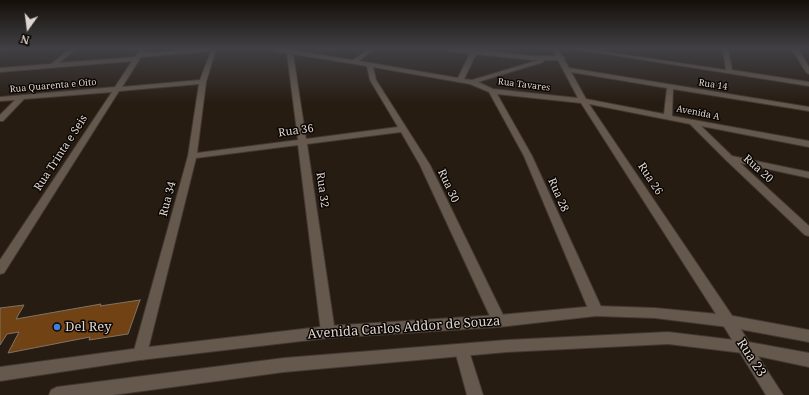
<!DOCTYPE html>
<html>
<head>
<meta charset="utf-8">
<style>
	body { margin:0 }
	#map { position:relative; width:809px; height:395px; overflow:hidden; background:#271c12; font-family:"Noto Serif",serif }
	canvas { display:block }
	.north { position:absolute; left:8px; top:8px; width:40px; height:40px; -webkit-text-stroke:3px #0c0704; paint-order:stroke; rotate:194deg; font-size:11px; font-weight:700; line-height:16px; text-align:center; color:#ded6d0 }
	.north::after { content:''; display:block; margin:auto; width:14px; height:18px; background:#ded6d0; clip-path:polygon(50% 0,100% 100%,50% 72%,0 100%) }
</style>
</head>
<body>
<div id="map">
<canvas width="809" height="395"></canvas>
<div class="north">N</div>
</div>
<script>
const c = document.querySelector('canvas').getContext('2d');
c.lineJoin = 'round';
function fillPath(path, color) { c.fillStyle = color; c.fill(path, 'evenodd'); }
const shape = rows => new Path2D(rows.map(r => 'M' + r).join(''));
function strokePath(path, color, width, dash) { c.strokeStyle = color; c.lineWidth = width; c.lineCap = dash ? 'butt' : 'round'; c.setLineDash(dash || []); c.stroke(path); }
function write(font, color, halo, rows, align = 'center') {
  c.font = font + ' "Noto Serif",serif'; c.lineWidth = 3; c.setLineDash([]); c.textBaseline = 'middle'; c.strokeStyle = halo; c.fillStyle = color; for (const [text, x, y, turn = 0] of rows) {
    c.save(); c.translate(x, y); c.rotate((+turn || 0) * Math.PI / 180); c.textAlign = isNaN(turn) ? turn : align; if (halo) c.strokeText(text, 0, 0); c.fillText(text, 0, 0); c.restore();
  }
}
const building = shape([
	[140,300,128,334,89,340,90,337,8,353,19,332,7,334,0,345,0,308,24,305,16,319,101,304,100,306,140,300]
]);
fillPath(building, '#714213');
strokePath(building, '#817368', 1);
const street = shape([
	[0,49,4,49,0,51,0,49],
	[70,49,76,49,59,63,135,57,141,49,146,49,143,53,216,49,206,82,197,153,298,140,287,53,272,50,272,49,282,49,353,60,369,49,374,49,359,61,458,78,470,53,449,51,447,49,474,49,532,56,556,56,552,49,557,49,562,56,565,58,564,59,569,68,809,107,809,111,673,89,672,116,809,141,809,147,701,126,732,156,809,172,809,178,740,163,809,226,809,236,805,235,726,160,690,124,589,104,733,317,783,395,766,395,723,325,581,103,497,94,532,156,603,311,601,315,596,316,591,315,589,311,524,156,489,92,470,84,373,67,376,80,430,165,506,321,504,325,499,327,494,325,420,165,401,132,307,144,335,332,333,336,328,338,323,336,321,332,298,145,196,158,147,354,145,359,140,360,135,359,133,354,188,156,199,84,119,91,4,273,0,274,0,260,112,92,24,99,3,121,0,121,0,115,15,100,0,101,0,97,115,87,132,61,0,72,0,68,51,64,70,49],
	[211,51,200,80,122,87,141,57,211,51],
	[293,54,367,66,370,80,398,127,306,139,293,54],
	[476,54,532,60,539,60,472,80,464,79,476,54],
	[543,60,558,60,578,98,493,89,478,82,543,62,543,60],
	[571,72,667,88,664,114,586,99,571,72],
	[575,49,586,49,726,70,723,49,728,49,732,70,809,82,809,86,575,49],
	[792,49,798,49,809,67,809,74,806,72,792,49],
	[462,345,467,346,469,351,483,395,467,395,455,351,457,346,462,345]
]);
const secondary = shape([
	[596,306,655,308,728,315,809,330,809,342,728,327,655,318,596,316,499,327,328,338,140,360,0,381,0,367,140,348,328,326,499,315,596,306],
	[668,332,743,341,809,353,809,367,743,353,668,344,507,352,284,372,113,395,49,395,51,390,57,387,284,358,507,340,668,332]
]);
strokePath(street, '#413833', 2);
strokePath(secondary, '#413833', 2);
fillPath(street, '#65584d');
fillPath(secondary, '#65584d');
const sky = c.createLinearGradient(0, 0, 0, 104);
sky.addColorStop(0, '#150f0a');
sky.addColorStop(0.47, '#414044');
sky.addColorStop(1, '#41404400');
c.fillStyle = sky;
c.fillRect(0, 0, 809, 104);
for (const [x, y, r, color] of [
	[57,327,4,"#3f7fe0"]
]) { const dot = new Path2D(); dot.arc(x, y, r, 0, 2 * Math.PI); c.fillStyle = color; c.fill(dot); strokePath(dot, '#0c0704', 1.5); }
write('9px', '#ded6d0', '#0c0704', [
	["Rua Tavares",524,85,7],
	["Rua 14",713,85,9],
	["Rua Quarenta e Oito",53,86,-5],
	["Avenida A",698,113,11]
]);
write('11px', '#ded6d0', '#0c0704', [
	["Rua 36",296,131,-8],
	["Rua Trinta e Seis",61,153,-57],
	["Rua 20",758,169,42],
	["Rua 26",650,179,57],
	["Rua 30",448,186,65],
	["Rua 32",322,190,82],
	["Rua 28",558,195,66],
	["Rua 34",168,199,-75]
]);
write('13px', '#ded6d0', '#0c0704', [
	["Del Rey",65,327]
], 'left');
write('13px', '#ded6d0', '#0c0704', [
	["Avenida Carlos Addor de Souza",404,328,-4],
	["Rua 23",751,358,57]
]);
</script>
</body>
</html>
